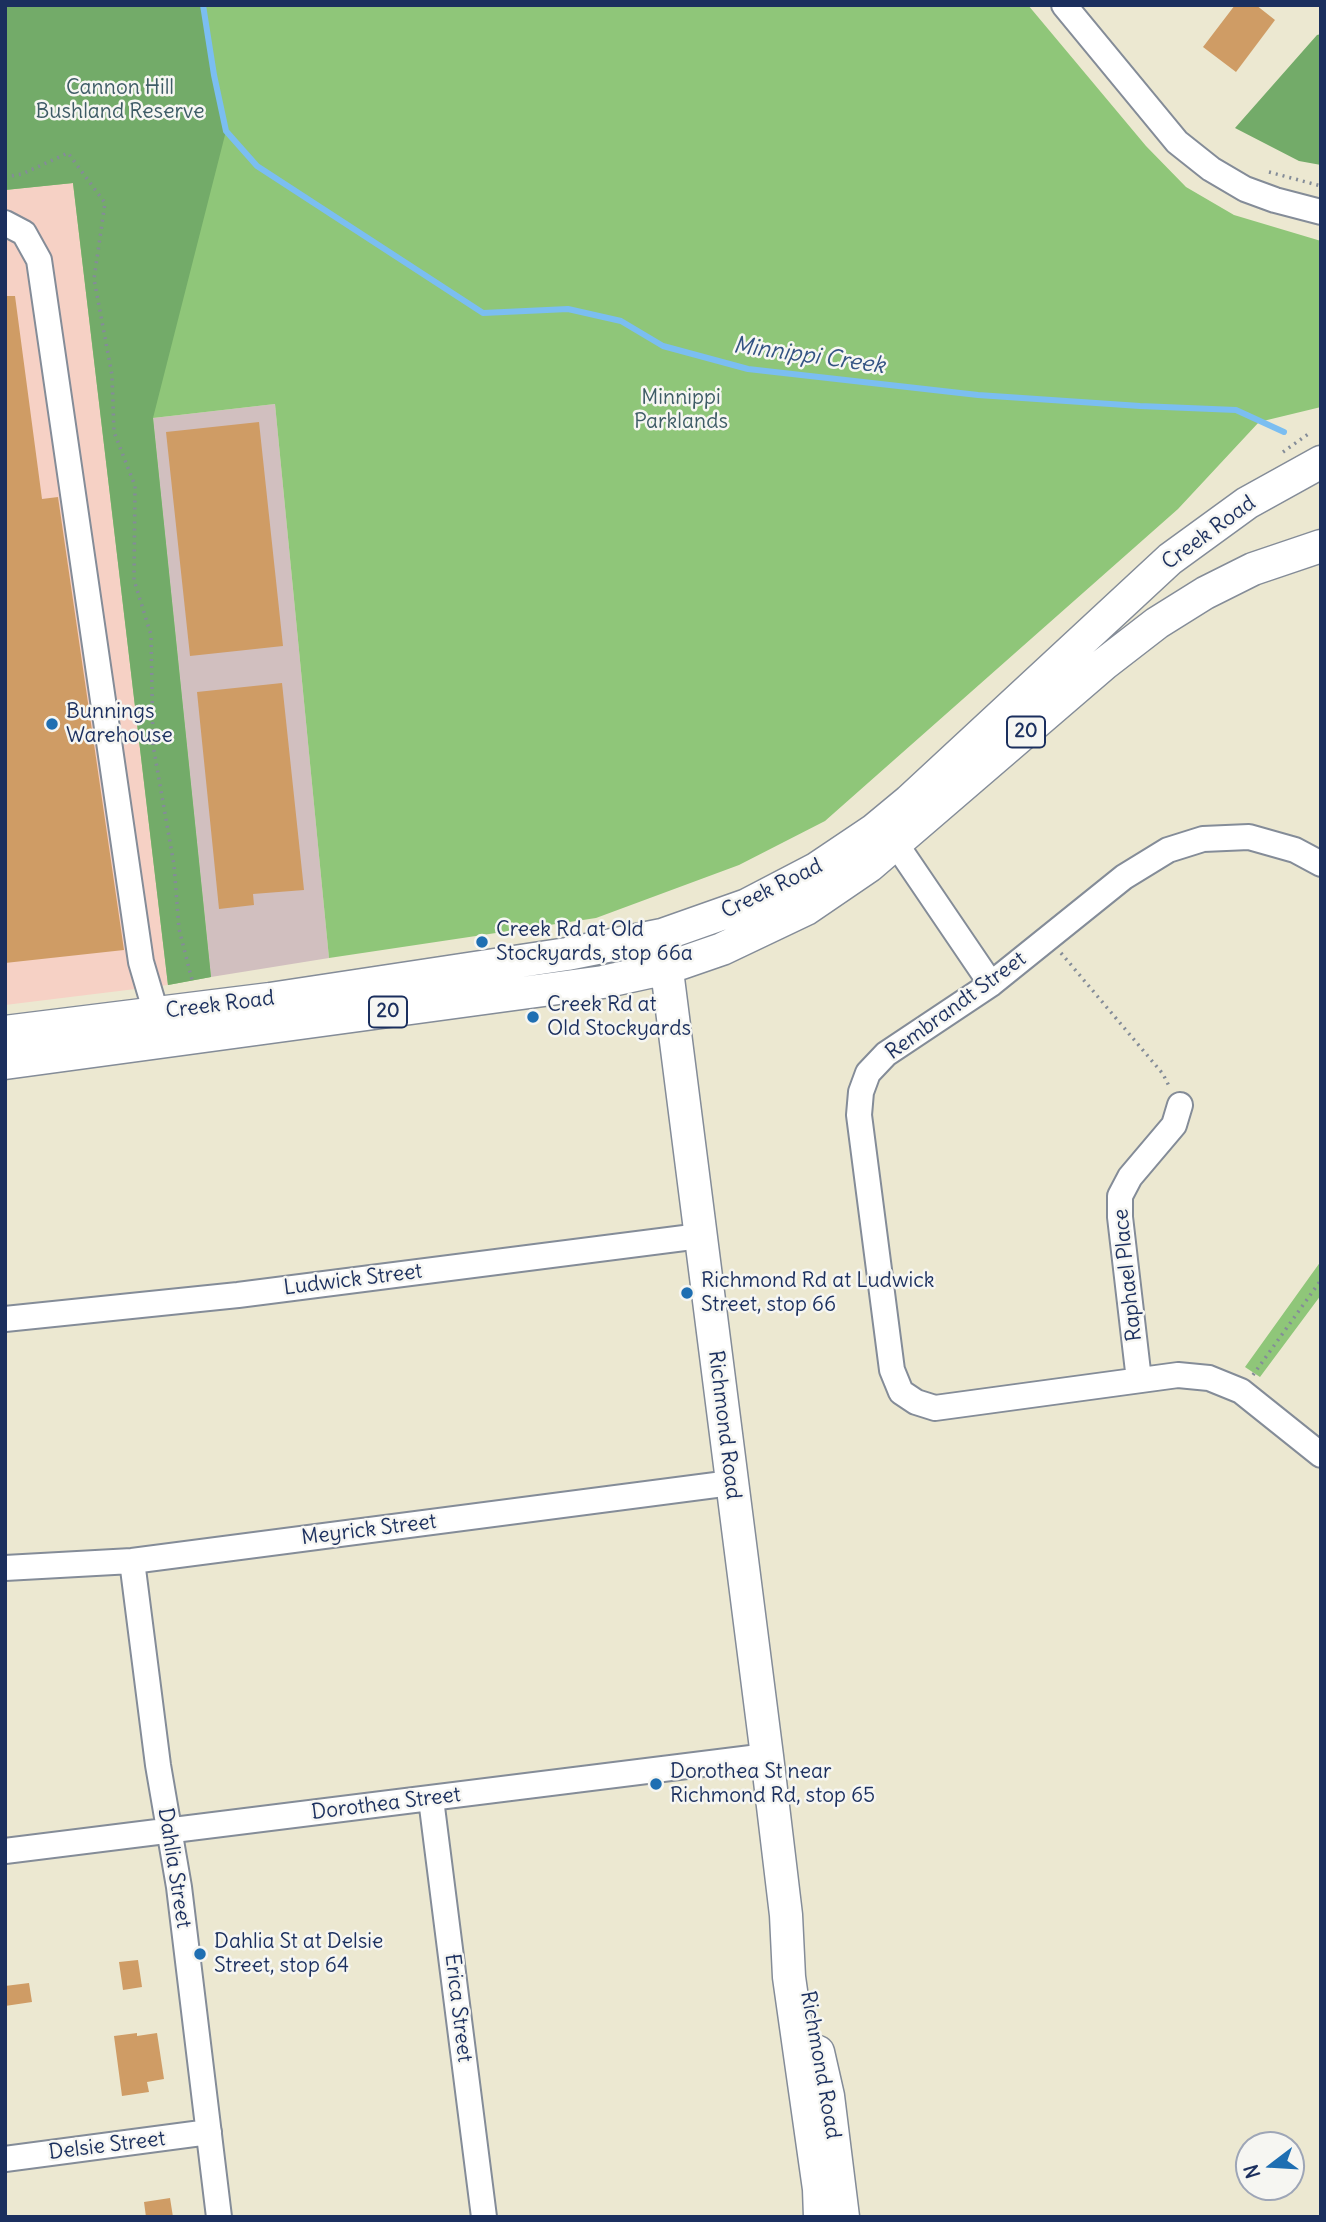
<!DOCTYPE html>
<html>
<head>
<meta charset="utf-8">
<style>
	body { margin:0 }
	#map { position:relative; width:1326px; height:2222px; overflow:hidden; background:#ece8d1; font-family:Delius,sans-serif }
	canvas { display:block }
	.frame { position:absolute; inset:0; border:7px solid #1b2f5e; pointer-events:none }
	.north { position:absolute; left:1235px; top:2131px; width:70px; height:70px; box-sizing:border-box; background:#f6f6f2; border:2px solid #9ea6b7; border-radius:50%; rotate:253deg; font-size:19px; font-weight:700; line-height:28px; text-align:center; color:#1b2f5e }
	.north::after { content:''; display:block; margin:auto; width:24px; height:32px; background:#1f6fb2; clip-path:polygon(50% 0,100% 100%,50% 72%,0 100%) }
</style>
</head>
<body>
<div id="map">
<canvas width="1326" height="2222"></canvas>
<div class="frame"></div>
<div class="north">N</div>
</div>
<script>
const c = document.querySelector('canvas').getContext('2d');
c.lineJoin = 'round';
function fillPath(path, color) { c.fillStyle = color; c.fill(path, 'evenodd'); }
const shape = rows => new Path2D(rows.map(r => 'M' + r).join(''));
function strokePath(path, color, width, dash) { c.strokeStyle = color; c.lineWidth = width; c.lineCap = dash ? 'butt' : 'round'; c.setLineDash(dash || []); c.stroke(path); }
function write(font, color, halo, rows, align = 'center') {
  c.font = font + ' Delius,sans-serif'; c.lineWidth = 5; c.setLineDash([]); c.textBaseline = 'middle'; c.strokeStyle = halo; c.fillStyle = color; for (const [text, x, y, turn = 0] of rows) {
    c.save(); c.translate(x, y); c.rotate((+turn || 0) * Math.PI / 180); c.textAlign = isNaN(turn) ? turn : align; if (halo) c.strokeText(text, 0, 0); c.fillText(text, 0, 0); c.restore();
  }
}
fillPath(shape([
	[73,182,168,985,5,1005,5,190]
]), '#f6d1c5');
fillPath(shape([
	[275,404,329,958,211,977,153,418]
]), '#d1bfbf');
fillPath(shape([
	[5,5,1028,5,1146,146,1186,187,1234,215,1321,241,1321,407,1259,422,1178,509,825,821,739,865,596,918,329,958,275,404,153,418,211,977,168,985,73,183,5,190],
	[1321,1261,1321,1295,1260,1377,1245,1367]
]), '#8fc679');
fillPath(shape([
	[5,5,203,5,214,75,226,131,153,418,211,977,168,985,73,183,5,190],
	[1321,34,1321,165,1299,161,1235,128,1317,35]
]), '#73ab69');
strokePath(shape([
	[203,5,214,75,226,131,257,166,483,313,568,309,621,321,663,346,748,369,978,395,1140,406,1236,410,1284,432]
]), '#7bbef1', 6);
fillPath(shape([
	[1235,5,1256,5,1275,20,1236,72,1203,47],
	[5,296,15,296,42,499,58,497,124,950,5,963],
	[259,422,283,646,190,656,166,432],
	[282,683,304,890,253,894,254,905,219,909,197,692],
	[138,1960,142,1987,123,1990,119,1962],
	[29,1983,32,2002,5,2006,5,1986],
	[137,2033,137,2036,157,2033,164,2079,147,2082,149,2092,122,2096,114,2036],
	[170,2198,173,2217,146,2217,144,2202]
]), '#cf9c65');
const minor = shape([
	[1064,5,1177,142,1211,169,1245,189,1275,200,1321,212],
	[5,223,24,233,39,260,141,962,156,1013],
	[896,844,991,984],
	[1321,864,1295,850,1249,837,1203,839,1168,850,1124,877,991,984,886,1054,868,1073,861,1092,859,1115,892,1370,901,1392,916,1402,935,1408,1178,1375,1209,1378,1241,1391,1321,1455],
	[5,1319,238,1295,700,1236],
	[1139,1380,1120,1217,1120,1196,1130,1177,1174,1125,1180,1105],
	[132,1561,158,1765,179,1887,219,2217],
	[5,1568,132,1561,731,1483],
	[431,1799,484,2217],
	[5,1851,767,1756],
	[5,2159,209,2132]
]);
const major = shape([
	[664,947,767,1756,786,1915,789,1977,819,2189,820,2217],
	[5,1032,270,999,567,954,662,935,747,905,816,869,874,830,909,801,1170,559,1247,503,1321,462],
	[5,1063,603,982,667,968,722,949,806,909,869,866,1104,664,1157,623,1205,593,1253,569,1321,546],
	[818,2052,828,2096,843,2217]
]);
strokePath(minor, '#848c98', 28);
strokePath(major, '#848c98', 35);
strokePath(shape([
	[1269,172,1321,186],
	[5,177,22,174,68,153,105,203,94,279,112,375,114,432,135,486,134,580,151,635,153,745,174,865,179,929,193,984],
	[1283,452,1311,432],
	[1061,953,1163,1074,1170,1088],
	[1253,1375,1321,1280]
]), '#848c98', 3.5, [2, 5]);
strokePath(minor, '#fff', 24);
strokePath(major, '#fff', 32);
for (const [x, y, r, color] of [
	[52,724,7,"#1f6fb2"],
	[482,942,7,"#1f6fb2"],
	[533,1017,7,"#1f6fb2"],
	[687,1293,7,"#1f6fb2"],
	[656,1784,7,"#1f6fb2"],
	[200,1954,7,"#1f6fb2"]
]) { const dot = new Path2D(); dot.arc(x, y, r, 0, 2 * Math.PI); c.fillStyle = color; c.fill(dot); strokePath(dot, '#f6f6f2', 2.5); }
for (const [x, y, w] of [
	[1026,732,38],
	[388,1012,38]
]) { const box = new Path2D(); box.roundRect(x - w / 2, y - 15.5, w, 31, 5); c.fillStyle = '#f6f6f2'; c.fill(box); strokePath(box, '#1b2f5e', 2); }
write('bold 19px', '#1b2f5e', null, [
	["20",1026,732],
	["20",388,1012]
]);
write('21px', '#3e5c66', '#f6f6f2', [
	["Cannon Hill",120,88],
	["Bushland Reserve",120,112],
	["Minnippi",681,398],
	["Parklands",681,422]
]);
write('21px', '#1b2f5e', '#f6f6f2', [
	["Creek Road",1209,533,-36],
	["Creek Road",772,889,-26],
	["Creek Road",220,1005,-7],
	["Rembrandt Street",956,1006,-36],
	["Raphael Place",1128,1275,-96],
	["Ludwick Street",353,1280,-7],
	["Richmond Road",724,1425,83],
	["Meyrick Street",369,1530,-7],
	["Dorothea Street",386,1804,-7],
	["Dahlia Street",174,1868,81],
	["Erica Street",458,2008,83],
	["Richmond Road",820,2065,80],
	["Delsie Street",107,2146,-7]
]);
write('21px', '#1b2f5e', '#f6f6f2', [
	["Bunnings",66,712],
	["Warehouse",66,736],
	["Creek Rd at Old",496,930],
	["Stockyards, stop 66a",496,954],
	["Creek Rd at",547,1005],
	["Old Stockyards",547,1029],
	["Richmond Rd at Ludwick",701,1281],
	["Street, stop 66",701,1305],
	["Dorothea St near",670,1772],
	["Richmond Rd, stop 65",670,1796],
	["Dahlia St at Delsie",214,1942],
	["Street, stop 64",214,1966]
], 'left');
write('italic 23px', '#335383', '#f6f6f2', [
	["Minnippi Creek",809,356,8]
]);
</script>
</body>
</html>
